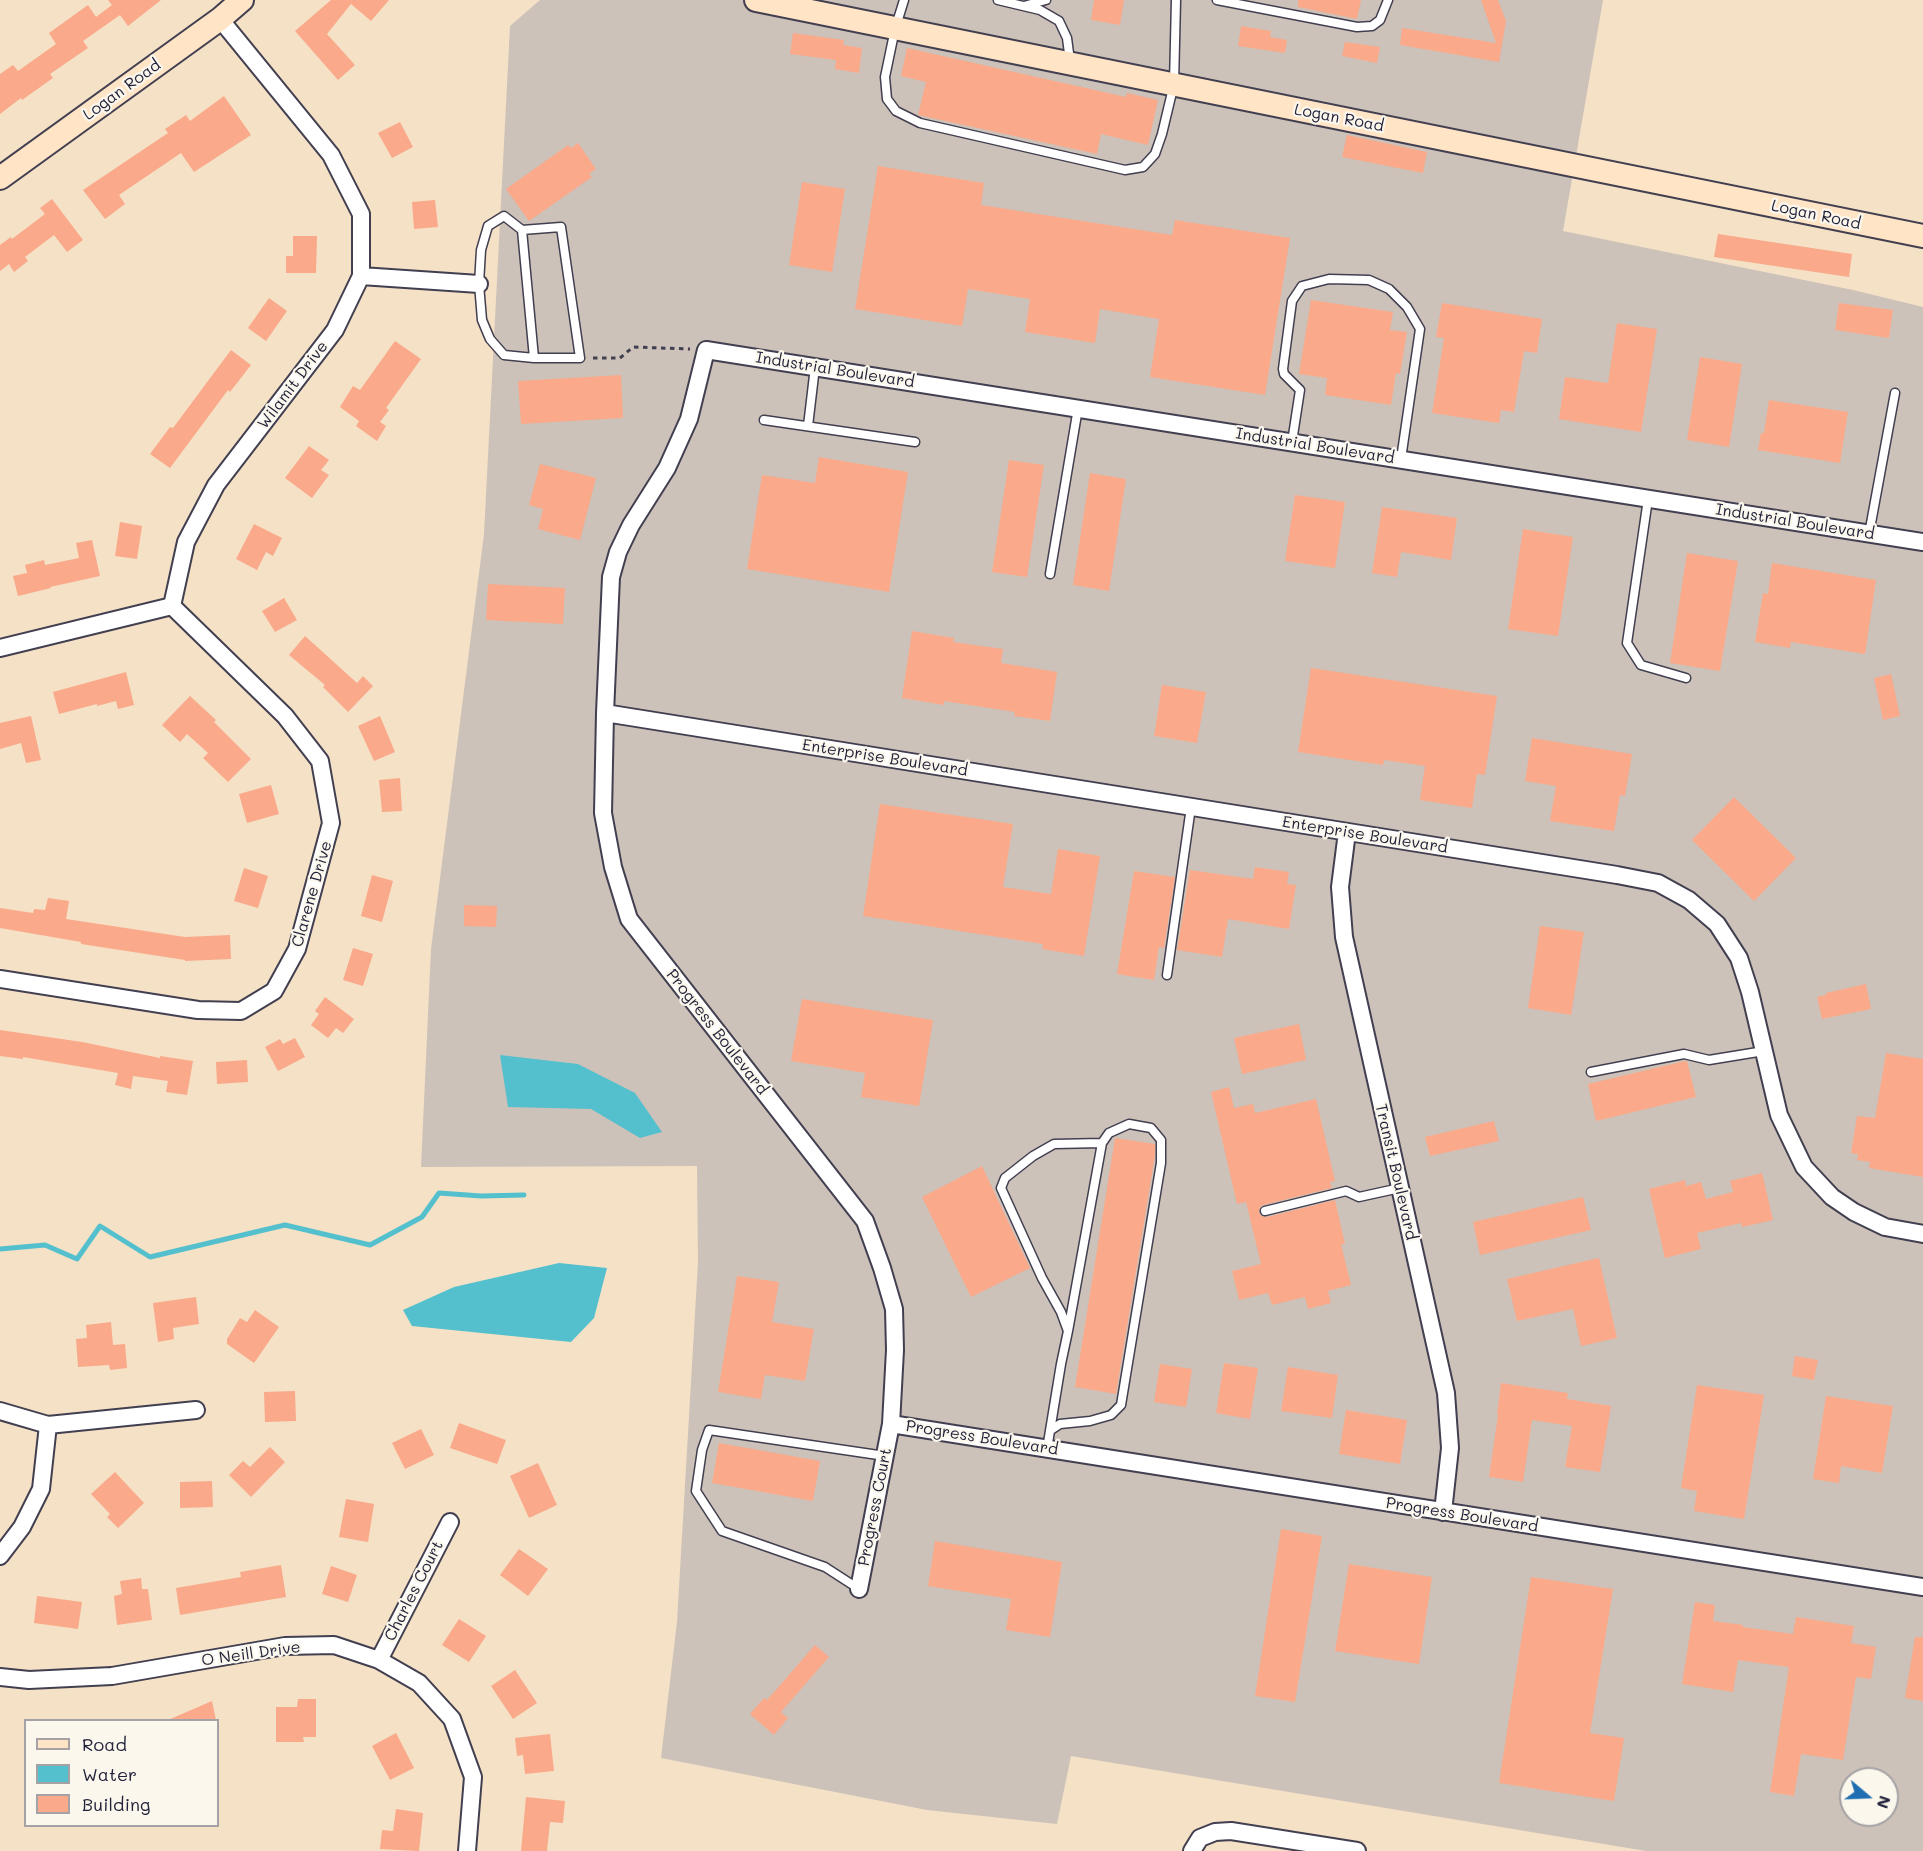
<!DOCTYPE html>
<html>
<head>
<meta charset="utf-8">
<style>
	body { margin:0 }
	#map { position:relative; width:1923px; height:1851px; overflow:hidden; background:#f4e1c6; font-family:Mali,sans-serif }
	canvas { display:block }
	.legend { position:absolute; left:24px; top:1719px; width:195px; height:108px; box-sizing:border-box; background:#fbf7ec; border:2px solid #a4a2a5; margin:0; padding:8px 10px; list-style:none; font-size:18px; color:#22223b }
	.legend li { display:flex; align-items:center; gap:12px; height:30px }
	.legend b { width:30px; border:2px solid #a4a2a5 }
	.north { position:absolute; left:1839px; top:1767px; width:60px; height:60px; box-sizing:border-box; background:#fbf7ec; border:2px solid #a4a2a5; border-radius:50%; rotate:109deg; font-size:16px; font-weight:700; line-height:24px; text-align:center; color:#22223b }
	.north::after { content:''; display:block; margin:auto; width:21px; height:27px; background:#1f6fb2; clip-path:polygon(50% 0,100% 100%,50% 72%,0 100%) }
</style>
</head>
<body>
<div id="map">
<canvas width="1923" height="1851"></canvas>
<ul class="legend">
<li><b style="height:8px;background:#ffe4c6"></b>Road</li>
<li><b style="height:16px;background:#54c0cd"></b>Water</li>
<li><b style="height:16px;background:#faa98a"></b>Building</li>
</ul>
<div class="north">N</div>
</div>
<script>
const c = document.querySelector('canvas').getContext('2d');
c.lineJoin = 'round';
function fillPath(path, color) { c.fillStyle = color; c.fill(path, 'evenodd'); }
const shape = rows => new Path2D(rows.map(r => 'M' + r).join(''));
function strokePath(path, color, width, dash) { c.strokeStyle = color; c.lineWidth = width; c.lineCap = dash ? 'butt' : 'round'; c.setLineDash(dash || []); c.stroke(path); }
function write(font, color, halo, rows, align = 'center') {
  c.font = font + ' Mali,sans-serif'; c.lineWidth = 4.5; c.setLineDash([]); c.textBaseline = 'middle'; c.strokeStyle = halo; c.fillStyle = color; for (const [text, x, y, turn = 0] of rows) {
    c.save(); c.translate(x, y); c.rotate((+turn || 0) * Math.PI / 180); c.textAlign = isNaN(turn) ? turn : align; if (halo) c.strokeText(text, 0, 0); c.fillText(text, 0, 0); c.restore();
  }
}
fillPath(shape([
	[540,0,1603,0,1563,231,1853,290,1923,307,1923,1851,1646,1851,1071,1756,1057,1824,927,1810,661,1758,677,1622,698,1262,697,1166,421,1167,431,949,484,534,510,26],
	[1851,1779,1887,1779,1887,1815,1851,1815]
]), '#cdc2b9');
fillPath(shape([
	[500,1055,578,1064,635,1093,662,1132,640,1138,591,1109,508,1107],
	[559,1263,607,1268,594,1318,571,1342,412,1326,403,1310,454,1287]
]), '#54c0cd');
strokePath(shape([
	[0,1249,45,1245,77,1259,100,1226,150,1257,285,1225,370,1245,422,1217,439,1193,481,1196,524,1195]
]), '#54c0cd', 5);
fillPath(shape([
	[108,0,161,0,128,26,120,15,83,41,88,48,50,74,53,78,22,100,21,98,0,114,0,74,13,65,18,71,56,44,49,33,88,5,96,17,112,5],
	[331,0,389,0,371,21,351,4,327,34,355,65,338,80,295,31],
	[1094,0,1124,0,1120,25,1091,20],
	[1298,0,1361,0,1357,19,1298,7],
	[1481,0,1498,0,1506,21,1499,62,1400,45,1402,28,1496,43],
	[1241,26,1271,31,1270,37,1287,40,1285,53,1238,46],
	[793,33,844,40,843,45,862,48,859,73,835,69,836,60,790,54],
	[1345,42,1380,47,1377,63,1342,56],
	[907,48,1126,97,1127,93,1158,100,1148,145,1101,134,1097,154,918,115,926,82,901,76],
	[224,96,251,135,194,172,181,153,119,195,125,204,105,219,83,190,168,133,165,129,186,115,190,121],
	[400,122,413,147,392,158,378,133],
	[1347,135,1427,152,1423,173,1342,157],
	[578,143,596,169,589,174,592,177,529,221,506,189,568,145,571,148],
	[878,166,984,183,981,205,1172,235,1175,220,1290,238,1265,395,1150,377,1159,319,1100,309,1095,343,1025,332,1030,299,968,289,962,326,855,309],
	[802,182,845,189,832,272,789,265],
	[52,199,83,240,67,252,54,235,25,257,28,261,14,272,9,264,0,271,0,245,11,237,12,239,45,214,40,208],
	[435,200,438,227,414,229,412,202],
	[1718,234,1852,254,1849,277,1714,257],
	[293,236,317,236,316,273,286,273,286,256,293,256],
	[269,298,287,311,266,341,248,328],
	[1311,300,1393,312,1390,330,1407,332,1400,374,1396,373,1391,405,1325,395,1327,378,1299,374],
	[1442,303,1542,319,1537,353,1524,351,1514,412,1501,410,1499,423,1432,413,1444,338,1436,337],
	[1839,303,1893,310,1889,338,1835,330],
	[1617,323,1657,329,1641,432,1559,419,1565,377,1608,383],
	[395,341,421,359,386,408,389,410,380,422,386,426,377,441,356,426,359,421,340,407,353,386,360,390],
	[231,350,251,365,230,392,228,390,170,468,150,454,170,427,173,428],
	[1700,357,1742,364,1729,447,1687,440],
	[621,375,623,418,521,424,518,381],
	[1769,400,1848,412,1840,463,1758,450,1761,433,1764,433],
	[309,446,329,460,321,470,329,475,312,498,285,478],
	[819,457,908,472,889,592,747,569,762,475,815,483],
	[1009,460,1044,465,1027,577,992,572],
	[540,464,596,478,580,540,538,529,543,509,529,505],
	[1090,473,1126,479,1109,591,1073,585],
	[1295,495,1345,502,1335,568,1285,561],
	[1382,507,1457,518,1451,560,1401,552,1397,577,1372,573],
	[120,522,142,526,137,559,115,556],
	[254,524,282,538,273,556,266,552,257,570,236,559],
	[1523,529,1573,537,1558,636,1508,629],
	[92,540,100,576,50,587,51,588,18,596,13,576,27,573,25,565,44,560,45,565,79,558,76,543],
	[1687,553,1738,561,1720,671,1670,663],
	[1772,563,1876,580,1865,654,1791,642,1790,648,1755,642,1763,593,1768,594],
	[488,584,565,588,563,624,486,620],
	[284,598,297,620,275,632,262,611],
	[912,631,954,638,953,642,1003,649,1001,663,1057,672,1050,721,1014,716,1015,712,944,701,944,705,902,698],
	[305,636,357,683,363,676,373,686,348,712,323,687,325,685,289,655],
	[1311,668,1497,696,1485,775,1477,774,1472,808,1420,800,1425,766,1384,760,1383,765,1298,752],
	[126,672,134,705,118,709,116,701,97,706,97,704,59,714,53,692],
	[1891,674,1900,716,1883,720,1874,678],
	[1162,685,1206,692,1197,743,1154,736],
	[190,696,216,720,214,722,251,759,228,782,203,758,208,753,187,734,180,742,162,725],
	[31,716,41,760,26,763,21,743,0,749,0,723],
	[380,716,395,752,374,761,358,726],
	[1532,738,1632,754,1625,796,1620,795,1614,831,1550,821,1556,786,1525,781],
	[400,778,402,811,382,812,379,780],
	[271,785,279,814,247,823,239,794],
	[1734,797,1796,858,1754,901,1692,840],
	[880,804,1013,824,1003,887,1051,894,1058,849,1100,856,1084,956,1042,949,1043,944,863,916],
	[1255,867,1289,872,1287,884,1296,885,1289,929,1228,919,1222,957,1177,950,1190,870,1253,879],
	[244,868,268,876,258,908,234,901],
	[1134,871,1175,877,1164,948,1159,947,1154,980,1117,974],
	[372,875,393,881,382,922,361,916],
	[48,898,69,901,66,919,185,937,230,935,231,959,185,961,185,960,81,944,81,942,0,928,0,908,33,913,34,909,45,910],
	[464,905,497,906,496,927,464,926],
	[1540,926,1584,932,1571,1015,1528,1008],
	[353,948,373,954,363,986,343,980],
	[1866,984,1871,1009,1822,1019,1817,997,1826,995,1826,993],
	[325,997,354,1019,343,1033,336,1028,328,1038,311,1025,319,1014,315,1011],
	[802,999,933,1020,919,1106,861,1097,865,1073,791,1061],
	[1299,1024,1306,1060,1242,1074,1234,1038],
	[0,1030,82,1042,160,1058,160,1056,193,1061,187,1095,166,1092,168,1081,133,1076,131,1089,115,1085,118,1073,23,1057,23,1059,0,1056],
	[295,1038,305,1057,278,1071,265,1047,280,1039,283,1044],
	[1886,1053,1923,1059,1923,1177,1869,1168,1870,1162,1857,1160,1858,1154,1851,1153,1857,1116,1875,1118],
	[247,1060,248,1082,217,1084,216,1062],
	[1685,1061,1687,1061,1696,1097,1596,1121,1588,1084],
	[1229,1087,1234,1108,1253,1104,1255,1113,1316,1099,1335,1181,1330,1182,1332,1188,1263,1205,1260,1207,1259,1212,1261,1216,1267,1217,1335,1200,1345,1244,1341,1244,1351,1285,1328,1291,1331,1303,1308,1309,1305,1297,1272,1305,1268,1293,1239,1300,1232,1271,1261,1264,1246,1202,1237,1204,1211,1092],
	[1494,1121,1499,1141,1430,1156,1425,1137],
	[1115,1138,1155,1144,1155,1155,1116,1394,1075,1387],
	[982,1166,1030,1268,971,1297,922,1197],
	[1762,1173,1773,1220,1742,1227,1741,1223,1697,1233,1701,1249,1665,1258,1649,1189,1685,1180,1686,1186,1701,1182,1706,1199,1733,1192,1730,1181],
	[1583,1197,1591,1230,1480,1255,1473,1222],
	[1599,1258,1617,1338,1581,1346,1573,1309,1517,1321,1507,1279],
	[737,1276,779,1282,772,1322,814,1329,805,1381,765,1375,761,1399,718,1392],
	[196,1297,199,1324,173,1328,174,1339,158,1342,153,1303],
	[255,1310,279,1327,254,1363,227,1344,227,1339,240,1318,247,1322],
	[111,1322,113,1345,125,1344,127,1368,110,1370,109,1365,78,1367,76,1339,87,1338,86,1325],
	[1795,1356,1818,1360,1814,1380,1792,1376],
	[1224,1363,1258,1368,1250,1419,1216,1413],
	[1160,1364,1192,1369,1186,1407,1154,1402],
	[1288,1367,1338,1375,1332,1418,1281,1411],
	[1501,1383,1568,1393,1567,1399,1611,1406,1600,1472,1565,1467,1572,1426,1532,1420,1523,1482,1489,1477,1498,1415,1497,1415],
	[1697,1385,1764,1395,1744,1519,1694,1511,1697,1491,1681,1488],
	[295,1391,296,1421,265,1422,264,1392],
	[1826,1396,1893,1406,1882,1473,1841,1466,1839,1483,1813,1479],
	[1346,1410,1407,1420,1400,1464,1339,1454],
	[459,1423,506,1440,497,1464,450,1448],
	[421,1429,434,1455,405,1469,392,1443],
	[719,1443,820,1461,813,1501,712,1483],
	[270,1447,285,1462,251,1497,229,1475,243,1461,250,1467],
	[538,1463,557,1505,529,1518,510,1476],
	[115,1472,144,1503,118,1528,107,1517,110,1514,91,1494],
	[212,1481,213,1507,180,1508,180,1482],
	[346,1499,374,1504,368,1542,339,1537],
	[1281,1529,1322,1536,1295,1702,1255,1696],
	[935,1541,1062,1562,1050,1637,1006,1630,1011,1599,928,1586],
	[519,1549,548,1569,528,1596,500,1575],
	[1349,1564,1432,1577,1419,1664,1335,1651],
	[281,1565,286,1597,180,1615,176,1588,241,1577,240,1572],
	[331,1566,357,1575,348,1602,322,1594],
	[1531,1577,1613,1589,1590,1733,1624,1738,1614,1801,1499,1783],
	[141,1578,142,1589,148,1589,152,1620,117,1625,114,1596,122,1594,120,1581],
	[37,1596,82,1602,78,1629,34,1623],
	[1695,1602,1715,1605,1713,1621,1743,1625,1743,1627,1793,1634,1796,1617,1854,1626,1851,1643,1876,1647,1871,1679,1856,1677,1843,1760,1801,1754,1794,1796,1770,1792,1789,1667,1738,1660,1733,1692,1682,1684],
	[459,1619,486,1636,469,1662,442,1645],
	[1915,1637,1923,1637,1923,1701,1905,1698],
	[815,1645,829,1657,781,1712,788,1718,774,1735,750,1714,764,1698,767,1700],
	[515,1670,537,1703,513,1719,491,1686],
	[298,1699,316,1699,316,1737,303,1737,304,1742,276,1742,276,1707,297,1707],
	[212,1701,216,1720,168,1720],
	[396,1733,414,1768,390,1780,372,1746],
	[550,1734,554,1771,525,1774,523,1755,517,1756,515,1738],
	[526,1797,565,1801,563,1823,550,1822,547,1851,521,1851],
	[396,1809,423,1813,419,1851,380,1849,382,1830,393,1831]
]), '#faa98a');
const lane = shape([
	[904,0,895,29,885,77,887,99,896,111,920,123,1125,170,1143,167,1155,154,1162,134,1174,84,1176,0],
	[998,0,1040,10,1059,21,1067,38,1070,61],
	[1217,0,1357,27,1372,26,1380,20,1388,0],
	[1024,6,1046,0],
	[522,230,561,227,580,358,534,358,504,355,490,339,482,320,479,284,481,250,488,226,504,216,522,230,534,358],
	[764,420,915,442],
	[808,426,815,367],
	[1292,442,1300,390,1284,374,1283,369,1292,301,1302,286,1329,279,1369,280,1389,289,1407,307,1420,329,1401,459],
	[1648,499,1627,643,1641,665,1686,678],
	[1869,534,1895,393],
	[1050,574,1078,408],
	[1167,975,1191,807],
	[1591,1072,1684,1054,1709,1060,1764,1051],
	[1265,1211,1346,1191,1359,1197,1400,1188],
	[1051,1430,1060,1424,1090,1421,1111,1415,1121,1405,1161,1163,1161,1140,1151,1128,1129,1124,1109,1133,1102,1143,1068,1331],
	[1047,1449,1061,1364,1068,1331,1061,1312,1042,1278,1001,1188,1005,1178,1033,1156,1054,1144,1102,1143],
	[859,1589,825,1567,722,1531,696,1491,702,1450,709,1430,885,1456]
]);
const street = shape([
	[361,276,479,284],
	[0,648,172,606,186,542,216,485,335,330,361,276,361,214,331,155,220,19],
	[605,713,1617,875,1658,883,1689,900,1717,924,1739,958,1750,992,1779,1115,1804,1167,1832,1197,1854,1212,1885,1227,1923,1234],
	[1347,832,1340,887,1344,937,1446,1393,1450,1448,1443,1512],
	[0,979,198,1010,241,1011,274,991,297,949,331,823,320,761,285,716,172,606],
	[0,1411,48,1425,196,1410],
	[891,1424,1923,1587],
	[0,1556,22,1527,41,1489,48,1425],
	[859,1589,891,1424,895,1350,894,1309,882,1268,865,1221,629,919,613,867,603,813,605,713,611,577,618,552,631,525,667,468,689,419,706,350,1923,542],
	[379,1660,450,1522],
	[0,1677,29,1680,112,1676,285,1646,334,1645,379,1660,419,1683,452,1719,473,1777,467,1851],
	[1192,1851,1200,1838,1215,1832,1231,1831,1357,1851]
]);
const secondary = shape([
	[756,0,1923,236],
	[0,178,220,19,242,0]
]);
strokePath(lane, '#423f50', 11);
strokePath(street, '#423f50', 20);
strokePath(secondary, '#423f50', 26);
strokePath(shape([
	[593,358,620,358,633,347,690,349]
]), '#423f50', 3, [4.5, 4.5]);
strokePath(lane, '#fff', 8);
strokePath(street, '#fff', 16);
strokePath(secondary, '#ffe4c6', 22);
write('16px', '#22223b', '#fbf7ec', [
	["Logan Road",122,90,-36],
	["Logan Road",1339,118,11],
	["Logan Road",1816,215,12],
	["Industrial Boulevard",835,370,9],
	["Wilamit Drive",293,385,-53],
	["Industrial Boulevard",1315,446,9],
	["Industrial Boulevard",1795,522,9],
	["Enterprise Boulevard",885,758,9],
	["Enterprise Boulevard",1365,835,9],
	["Clarene Drive",312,894,-74],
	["Progress Boulevard",717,1032,52],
	["Transit Boulevard",1396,1172,77],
	["Progress Boulevard",982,1438,9],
	["Progress Court",875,1507,-79],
	["Progress Boulevard",1462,1515,9],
	["Charles Court",414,1591,-63],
	["O Neill Drive",251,1654,-8]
]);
</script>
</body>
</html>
